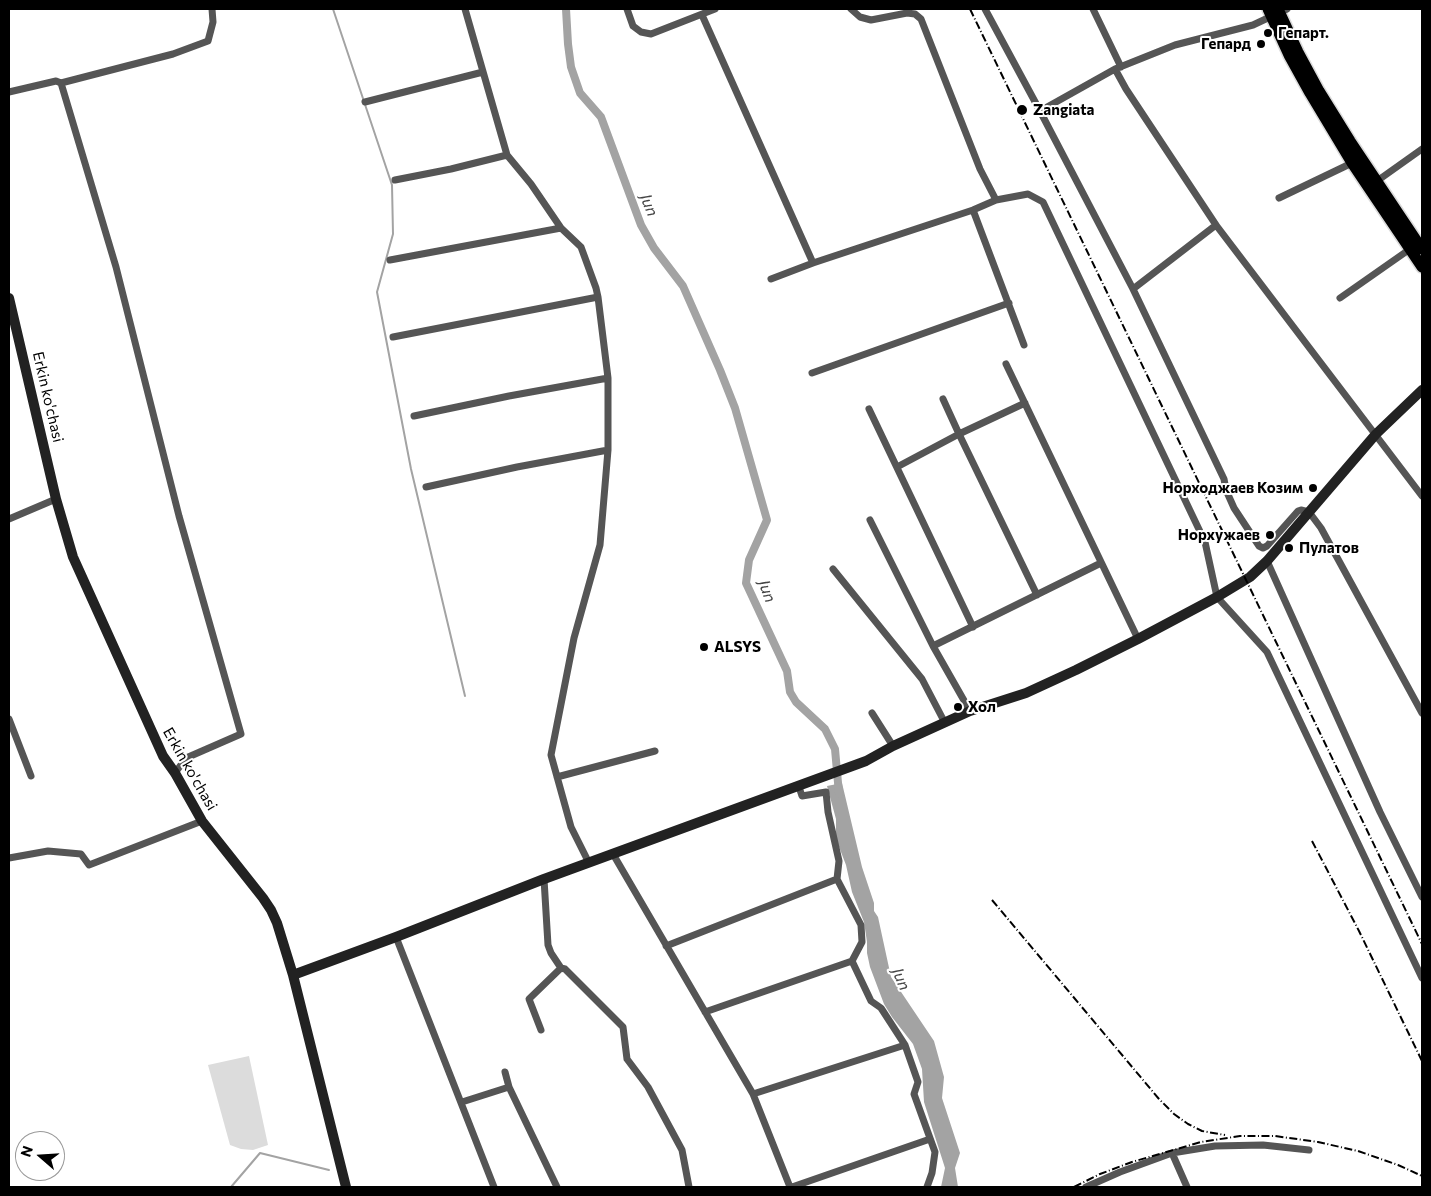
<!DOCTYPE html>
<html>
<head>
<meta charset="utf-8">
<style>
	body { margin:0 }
	#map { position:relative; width:1431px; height:1196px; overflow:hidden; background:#fff; font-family:Commissioner,sans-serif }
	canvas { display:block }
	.frame { position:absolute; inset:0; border:10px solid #000; pointer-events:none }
	.north { position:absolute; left:15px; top:1131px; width:50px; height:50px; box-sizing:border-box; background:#fff; border:1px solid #999; border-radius:50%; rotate:289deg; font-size:14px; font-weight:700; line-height:20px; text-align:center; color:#000 }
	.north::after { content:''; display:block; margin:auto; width:18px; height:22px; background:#000; clip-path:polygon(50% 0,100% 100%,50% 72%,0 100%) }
</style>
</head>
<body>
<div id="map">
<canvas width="1431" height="1196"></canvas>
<div class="frame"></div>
<div class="north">N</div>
</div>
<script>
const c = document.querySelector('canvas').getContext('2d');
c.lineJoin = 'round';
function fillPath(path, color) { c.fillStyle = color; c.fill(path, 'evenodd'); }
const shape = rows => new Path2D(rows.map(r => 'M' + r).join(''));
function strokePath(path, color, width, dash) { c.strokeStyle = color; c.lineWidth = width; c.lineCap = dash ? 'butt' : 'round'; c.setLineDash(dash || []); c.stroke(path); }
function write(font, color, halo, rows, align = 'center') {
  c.font = font + ' Commissioner,sans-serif'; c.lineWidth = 4; c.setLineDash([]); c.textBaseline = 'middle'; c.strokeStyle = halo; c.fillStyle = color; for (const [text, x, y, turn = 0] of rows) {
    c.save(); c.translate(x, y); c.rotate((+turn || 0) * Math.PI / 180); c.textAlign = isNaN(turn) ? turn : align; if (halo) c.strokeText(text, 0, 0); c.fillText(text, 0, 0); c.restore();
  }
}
fillPath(shape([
	[249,1056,268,1145,253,1150,241,1149,230,1145,208,1065]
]), '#dcdcdc');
fillPath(shape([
	[842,783,862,867,874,903,874,911,878,917,891,977,934,1041,944,1077,942,1098,960,1153,955,1168,958,1187,941,1187,945,1168,924,1102,922,1069,913,1044,892,1017,884,1004,870,967,867,953,867,942,864,922,852,892,846,865,836,839,836,819,827,786]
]), '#a3a3a3');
strokePath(shape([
	[333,9,392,185,393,234,377,292,411,469,465,696],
	[231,1187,260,1153,329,1170]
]), '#a3a3a3', 2);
strokePath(shape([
	[566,9,568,44,571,67,580,93,601,117,641,225,654,248,683,286,720,370,735,408,767,520,749,560,746,583,787,671,790,692,796,702,825,729,835,749,839,794]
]), '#a3a3a3', 8);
const primary = shape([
	[1268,9,1289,55,1310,93,1352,163,1422,267],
	[1278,9,1298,52,1319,91,1350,141,1422,249]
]);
strokePath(primary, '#dbdbdb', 14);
strokePath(shape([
	[465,9,507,155,531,184,561,228,581,247,596,288,598,297,608,378,608,450,600,545,574,638,551,755,571,827,589,863],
	[627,9,633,26,641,32,651,34,715,9],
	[851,9,860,17,871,20,907,13,915,14,921,19,980,169,996,200],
	[985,9,1040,111,1133,289,1224,479,1226,490,1234,508,1259,546,1263,548,1267,546,1298,511,1301,510,1309,512,1321,528,1422,713],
	[1093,9,1121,67],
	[702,15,813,263],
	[1115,69,1126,89,1216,225,1422,496],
	[61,83,116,267,179,516,241,734,186,758,175,773],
	[9,92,56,81,61,83,173,54,208,41,213,22,212,9],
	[365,102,483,72],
	[1040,111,1115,69,1175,45,1253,25,1287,9],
	[395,180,451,169,507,155],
	[1377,181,1422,149],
	[1279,198,1352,163],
	[973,210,1024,345],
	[390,260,561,228],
	[771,279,813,263,973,210,996,200,1028,194,1043,202,1205,542,1217,597,1267,652,1422,978],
	[1133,289,1216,225],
	[1340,298,1410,249],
	[393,337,598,297],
	[1006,364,1138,639],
	[812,373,1009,303],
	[943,399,959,434,1037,595],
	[869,409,973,627],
	[414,416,509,396,608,378],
	[897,467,959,434,1025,403],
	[426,487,517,467,608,450],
	[9,519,56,499],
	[870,520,933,646,970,711],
	[1267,561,1380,812,1422,897],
	[833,569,922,679,945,723],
	[933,646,1101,563],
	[872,713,893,746],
	[9,719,31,776],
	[557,777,655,751],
	[613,854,753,1094,790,1187],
	[9,858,48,851,81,854,89,865,202,821],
	[544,879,548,945,551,953,561,968,565,969,623,1027,627,1059,648,1087,682,1150,689,1187],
	[396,937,494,1187],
	[666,946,837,879],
	[852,961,871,1001,881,1008,905,1045,918,1082,914,1094,935,1152,932,1173,927,1187],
	[705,1012,852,961,862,942,861,925,837,879,839,861,828,812,826,792,802,796,799,787],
	[541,1030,529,999,561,968],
	[505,1072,509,1087,557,1187],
	[753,1094,905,1045],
	[462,1102,509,1087],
	[1172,1153,1187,1187],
	[792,1187,930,1139],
	[1086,1187,1120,1172,1172,1153,1215,1146,1263,1145,1309,1150]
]), '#555', 7);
strokePath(shape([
	[9,298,56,499,73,557,163,756,175,773,202,821,263,898,271,910,277,923,293,975,346,1187],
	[293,975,396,937,544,879,866,761,893,746,970,711,1026,693,1076,670,1138,639,1217,597,1250,577,1267,561,1376,434,1422,390]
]), '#222', 10);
strokePath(primary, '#000', 11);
strokePath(shape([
	[970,9,1422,944],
	[1312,841,1359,931,1422,1061],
	[992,900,1159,1099,1174,1114,1188,1124,1202,1131,1225,1135],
	[1074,1187,1100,1174,1132,1162,1201,1142,1240,1136,1275,1136,1318,1142,1358,1151,1398,1165,1422,1176]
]), '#000', 2, [8, 2.5, 1, 2.5]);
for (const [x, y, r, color] of [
	[1268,33,5,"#000"],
	[1261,44,5,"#000"],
	[1022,110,6,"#000"],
	[1313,488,5,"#000"],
	[1270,535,5,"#000"],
	[1289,548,5,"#000"],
	[704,647,5,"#000"],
	[958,707,5,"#000"]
]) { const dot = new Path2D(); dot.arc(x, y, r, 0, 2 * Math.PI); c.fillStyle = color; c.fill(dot); strokePath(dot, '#fff', 2); }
write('bold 15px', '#000', '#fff', [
	["Гепарт.",1278,33],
	["Гепард",1251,44,"right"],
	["Zangiata",1033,110],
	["Норходжаев Козим",1303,488,"right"],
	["Норхужаев",1260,535,"right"],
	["Пулатов",1299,548],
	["ALSYS",714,647],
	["Хол",968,707]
], 'left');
write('15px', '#000', '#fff', [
	["Erkin ko'chasi",48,397,77],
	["Erkin ko'chasi",190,769,60]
]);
write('italic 16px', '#444', '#fff', [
	["Jun",649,205,68],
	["Jun",767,591,69],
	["Jun",901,979,66]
]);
</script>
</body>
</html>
